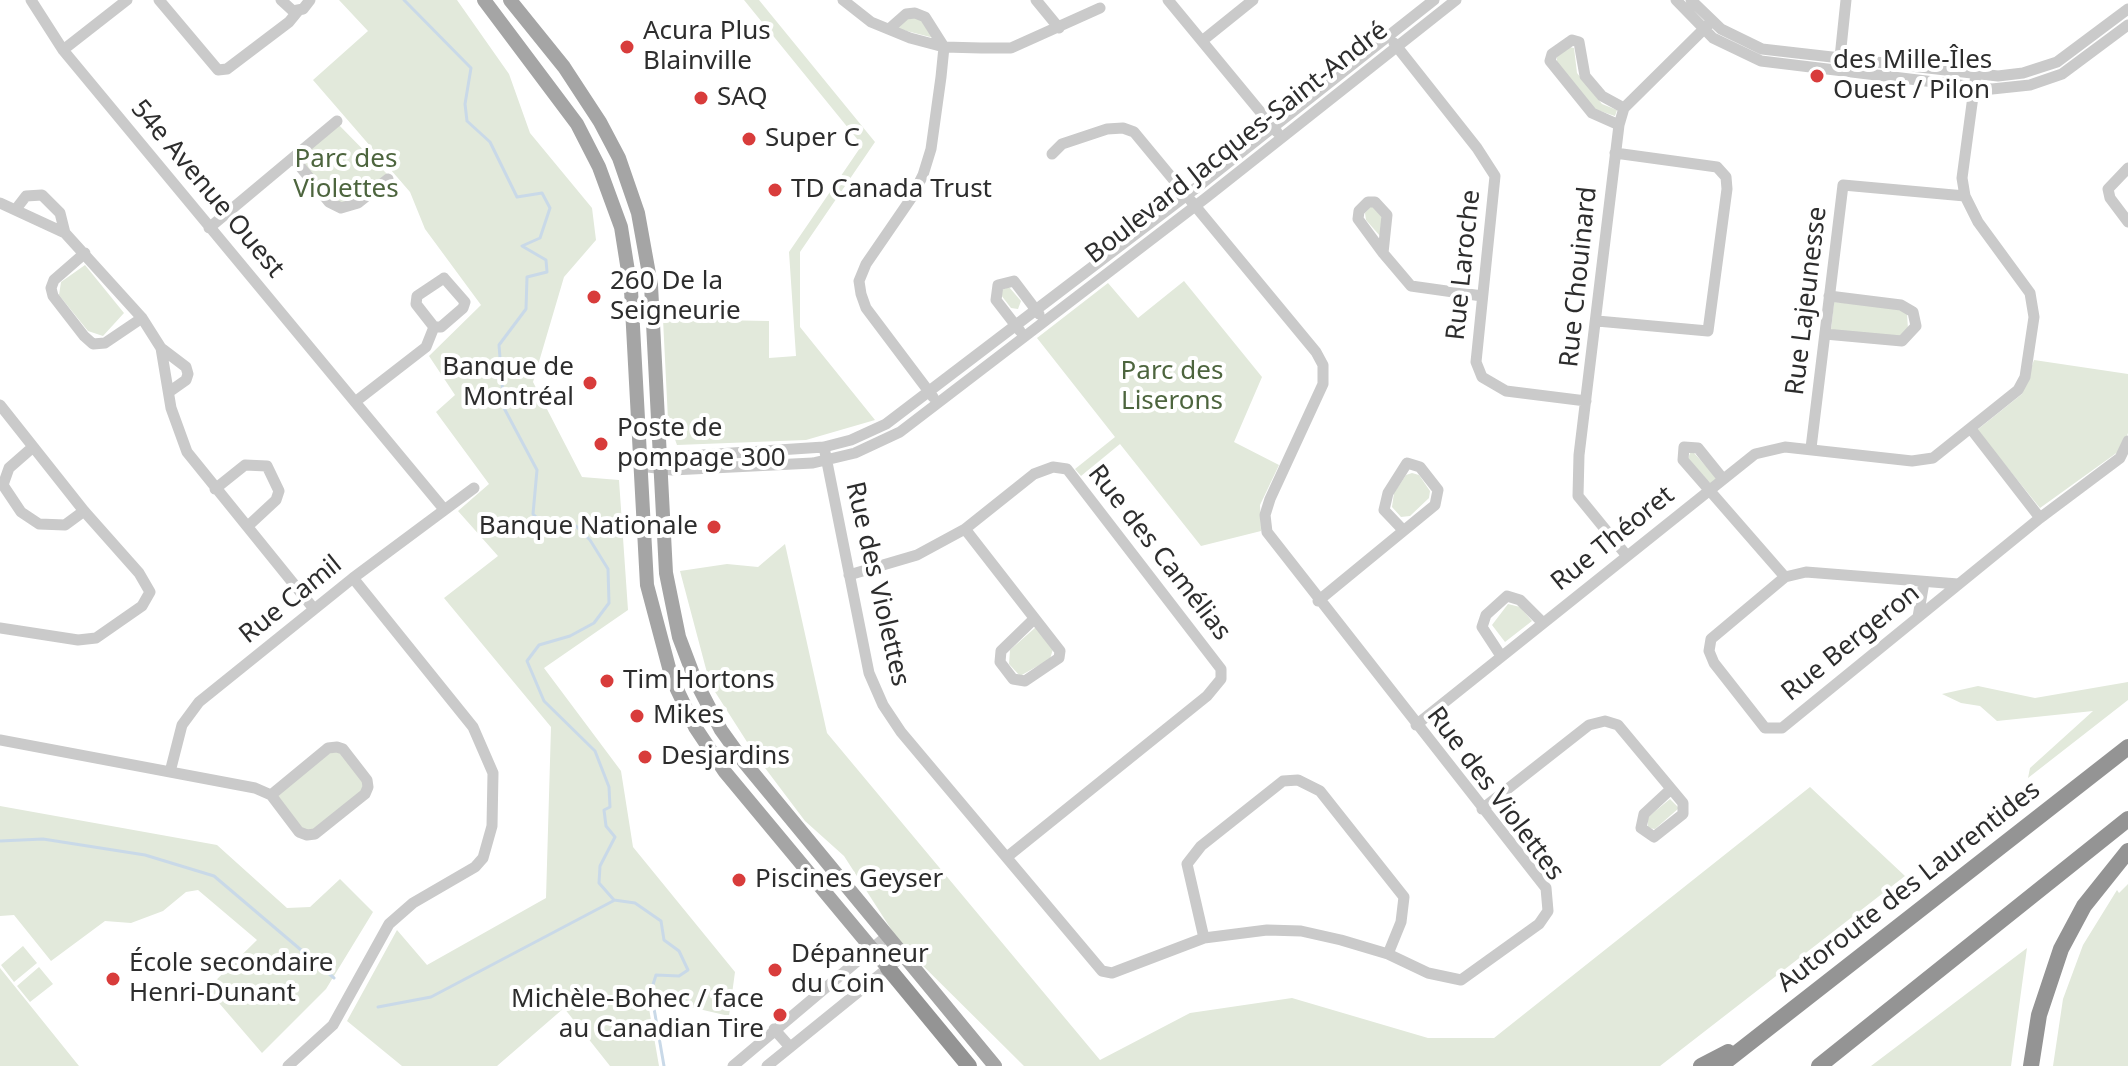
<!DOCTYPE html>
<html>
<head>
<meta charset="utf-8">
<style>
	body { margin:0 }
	canvas { display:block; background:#fff }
</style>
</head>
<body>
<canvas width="2128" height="1066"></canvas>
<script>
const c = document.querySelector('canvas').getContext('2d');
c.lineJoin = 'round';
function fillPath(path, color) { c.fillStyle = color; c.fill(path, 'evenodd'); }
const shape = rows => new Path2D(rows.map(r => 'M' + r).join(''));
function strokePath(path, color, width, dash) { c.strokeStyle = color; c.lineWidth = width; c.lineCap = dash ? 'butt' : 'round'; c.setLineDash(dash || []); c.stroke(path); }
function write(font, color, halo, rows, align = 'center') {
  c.font = font + ' "Noto Sans",sans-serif'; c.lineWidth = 8; c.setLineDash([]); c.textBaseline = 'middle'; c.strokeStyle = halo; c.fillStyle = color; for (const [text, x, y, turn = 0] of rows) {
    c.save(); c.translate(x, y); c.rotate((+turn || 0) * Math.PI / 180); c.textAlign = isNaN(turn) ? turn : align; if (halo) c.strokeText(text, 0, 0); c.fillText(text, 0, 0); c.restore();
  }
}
fillPath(shape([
	[339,0,457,0,509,74,530,133,592,208,596,240,564,277,533,382,582,477,619,480,628,610,544,668,621,771,633,847,735,972,729,1016,647,997,659,1066,610,1066,564,1008,497,1066,402,1066,347,1021,397,930,427,965,546,898,551,727,444,598,498,556,458,511,489,484,436,412,455,395,429,356,481,305,425,229,410,192,313,80,368,31],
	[744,0,759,0,875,142,800,252,800,327,875,420,806,440,677,445,668,420,663,319,769,321,769,358,796,356,789,252,862,145],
	[908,16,922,19,938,39,895,28],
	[1569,47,1574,48,1577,73,1602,104,1617,110,1615,116,1594,109,1557,62,1557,56],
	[336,122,388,175,344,206,331,201,295,159],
	[1371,206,1382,212,1380,236,1366,220,1365,213],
	[85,265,124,313,103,336,88,331,59,295,61,282],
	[1184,281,1262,377,1234,442,1279,465,1260,505,1261,531,1201,546,1120,444,1081,476,1075,469,1115,437,1037,338,1108,283,1138,318],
	[1009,287,1021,301,1018,309,1011,308,1001,295,1001,290],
	[1834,302,1898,308,1907,314,1908,329,1900,336,1831,330],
	[2034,360,2128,374,2128,433,2122,449,2040,508,1977,430,2022,394],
	[1690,453,1694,453,1717,478,1711,484,1688,459],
	[1412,473,1419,475,1430,491,1429,498,1410,516,1401,517,1392,507,1394,493,1406,475],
	[785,544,827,733,1100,1060,1190,1013,1292,998,1428,1038,1494,1038,1810,787,1905,876,1660,1066,1024,1066,900,943,844,856,805,821,756,756,710,684,680,571,727,564,758,567],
	[1508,604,1520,607,1532,621,1505,642,1492,625],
	[1036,627,1053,649,1050,659,1020,676,1009,664,1010,650],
	[2128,682,2128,700,2028,778,2030,768,2093,711,1997,721,1980,706,1961,703,1942,694,1978,686,2035,698],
	[337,747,368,787,307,835,271,795],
	[1670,799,1679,808,1655,829,1648,828,1648,817],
	[0,806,217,845,287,908,310,907,340,879,373,912,326,989,262,1053,207,989,257,940,198,890,186,892,163,911,131,923,105,921,51,961,14,915,0,916],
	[2128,884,2128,1066,2053,1066,2063,999,2083,945,2117,890,2119,893],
	[23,946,37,963,14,982,1,965],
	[2027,948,2011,1066,1871,1066],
	[39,967,53,984,30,1002,17,986],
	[0,968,79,1066,0,1066]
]), '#e2e9db');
strokePath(shape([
	[404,0,471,68,465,104,467,121,490,142,517,197,542,193,550,208,540,238,522,246,546,260,547,272,527,277,526,309,499,345,504,408,537,470,533,514,544,525,576,526,590,540,608,569,609,603,594,623,570,636,539,645,527,661,544,701,595,751,609,787,610,807,604,810,606,826,615,837,600,866,599,883,614,900,635,903,661,921,664,940,679,951,688,970,679,976,656,975,651,991,664,1066],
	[0,841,43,839,145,855,214,876,334,978],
	[378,1007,431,997,613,901]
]), '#c9d9e8', 3);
strokePath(shape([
	[31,0,63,50,443,508],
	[159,0,218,70,227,69,289,22,298,11],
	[281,0,293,11,303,9,310,0],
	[843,0,871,22,910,38,944,47,981,48,1011,48,1100,8],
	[1036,0,1059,28],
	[1168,0,1277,132],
	[1676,0,1713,38,1761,61,1992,89,2030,85,2062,74,2128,25],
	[1691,0,1721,29,1762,49,1998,76,2023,73,2057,62,2128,9],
	[889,29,906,14,915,13,925,17,944,47,941,77,931,149,923,175,912,197,866,264,859,281,861,294,866,308,933,397],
	[1202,41,1253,0],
	[1394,43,1477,148,1495,176,1476,362,1482,377,1506,391,1586,401],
	[63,50,127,0],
	[1839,67,1846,0],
	[1619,125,1592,113,1550,61,1552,54,1572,40,1579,42,1585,76,1602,96,1624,108],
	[294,159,329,202,341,208,358,203,388,179],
	[2128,168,2108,189,2110,198,2128,222],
	[0,203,65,233,142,318,161,348,171,408,187,452,314,609],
	[16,209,26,196,42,195,60,213,65,233],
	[209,228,337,121],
	[85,253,54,280,51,288,53,296,84,336,93,344,105,343,142,318],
	[1383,253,1387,215,1375,202,1368,202,1359,211,1358,219,1383,253,1411,286,1482,296],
	[444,278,465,302,463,308,441,327,434,327,416,304,417,296,444,278],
	[1597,321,1708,331,1727,189,1726,177,1717,167,1615,153],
	[1020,331,996,300,998,285,1014,281,1039,314],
	[1825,334,1902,341,1916,326,1913,312,1901,305,1829,296],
	[161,348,186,367,188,374,186,380,169,392],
	[355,402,426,347,434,327],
	[0,405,84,511,139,573,150,592,142,606,96,638,78,640,0,628],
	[1971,429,2040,518],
	[33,447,9,468,3,485,21,512,39,524,65,525,84,511],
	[824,447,869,673,883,705,901,732,1102,971,1112,973,1204,938,1267,930,1301,931,1341,940,1388,954,1428,973,1461,980,1539,924,1548,911,1546,888,1267,532,1265,515,1270,499,1323,384,1323,365,1316,352,1134,132,1123,128,1107,129,1062,144,1052,154],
	[1811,448,1843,185,1965,196],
	[656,461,671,457,824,447,851,440,886,424,1196,188,1434,0],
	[640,466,672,470,813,463,855,453,900,432,1207,197,1456,0],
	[1723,479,1698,448,1684,447,1683,460,1785,577],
	[215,489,245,465,267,466,279,491,276,500,248,526],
	[965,529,1060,651,1059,658,1025,681,1013,679,1000,662,1001,651,1034,619],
	[1627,556,1578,496,1579,455,1619,125,1624,108,1711,22],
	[849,575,917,555,965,529,1034,474,1053,467,1067,469,1221,669,1221,679,1207,696,1007,857],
	[1958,584,1806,572,1785,577,1711,639,1709,651,1714,663,1765,728,1782,728,2040,518,2120,458,2128,441],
	[1318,601,1435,505,1438,490,1420,467,1407,463,1388,493,1384,510,1403,530],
	[1918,617,1924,582],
	[1501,656,1482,627,1486,615,1507,596,1520,600,1543,623],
	[1416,725,1755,454,1785,447,1912,461,1933,458,2018,390,2025,377,2034,317,2030,293,1978,222,1965,196,1962,178,1976,74],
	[0,740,255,788,271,795],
	[337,747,343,749,367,780,368,787,365,794,315,834,307,835,299,832,271,795,328,748,337,747],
	[170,772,182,725,199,702,353,578,474,488],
	[1482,809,1589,725,1605,721,1618,725,1683,803,1683,814,1654,837,1641,828,1644,814,1671,789],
	[1204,938,1187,864,1201,846,1283,781,1298,780,1320,791,1404,897,1401,922,1388,954],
	[774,1029,790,1047],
	[288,1066,333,1025,389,924,413,903,475,867,483,858,492,826,493,773,473,727,353,578],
	[733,1066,887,936],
	[767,1066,904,955]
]), '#cacaca', 11);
strokePath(shape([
	[484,0,577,124,599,167,621,227,631,290,647,585,672,679,695,727,725,772,888,968],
	[510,0,564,67,600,122,619,158,638,213,651,285,666,573,679,637,696,682,721,730,744,762,995,1066]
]), '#a5a5a5', 14);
strokePath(shape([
	[888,968,969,1066],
	[1701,1066,1728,1052],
	[1720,1066,2128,747],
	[1819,1066,2128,819],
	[2031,1066,2039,1015,2061,949,2084,906,2128,851]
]), '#949494', 16);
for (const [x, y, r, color] of [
	[627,47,8,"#d83c3b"],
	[1817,76,8,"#d83c3b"],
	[701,98,8,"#d83c3b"],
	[749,139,8,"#d83c3b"],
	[775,190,8,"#d83c3b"],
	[594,297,8,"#d83c3b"],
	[590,383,8,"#d83c3b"],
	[601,444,8,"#d83c3b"],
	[714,527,8,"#d83c3b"],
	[607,681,8,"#d83c3b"],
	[637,716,8,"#d83c3b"],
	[645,757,8,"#d83c3b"],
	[739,880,8,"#d83c3b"],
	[775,970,8,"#d83c3b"],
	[113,979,8,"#d83c3b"],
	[780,1015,8,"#d83c3b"]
]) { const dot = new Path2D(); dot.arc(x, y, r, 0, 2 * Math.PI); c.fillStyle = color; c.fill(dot); strokePath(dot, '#fff', 3); }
write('26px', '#2d2d2d', '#fff', [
	["Acura Plus",643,32],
	["Blainville",643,62],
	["des Mille-Îles",1833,61],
	["Ouest / Pilon",1833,91],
	["SAQ",717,98],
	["Super C",765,139],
	["TD Canada Trust",791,190],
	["260 De la",610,282],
	["Seigneurie",610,312],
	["Banque de",574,368,"right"],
	["Montréal",574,398,"right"],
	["Poste de",617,429],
	["pompage 300",617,459],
	["Banque Nationale",698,527,"right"],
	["Tim Hortons",623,681],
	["Mikes",653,716],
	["Desjardins",661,757],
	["Piscines Geyser",755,880],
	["Dépanneur",791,955],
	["du Coin",791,985],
	["École secondaire",129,964],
	["Henri-Dunant",129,994],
	["Michèle-Bohec / face",764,1000,"right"],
	["au Canadian Tire",764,1030,"right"]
], 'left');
write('26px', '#2d2d2d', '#fff', [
	["Boulevard Jacques-Saint-André",1237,143,-38],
	["54e Avenue Ouest",207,189,50],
	["Rue Laroche",1464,265,-84],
	["Rue Chouinard",1579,277,-84],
	["Rue Lajeunesse",1807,301,-83],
	["Rue Théoret",1613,539,-39],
	["Rue des Camélias",1159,553,52],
	["Rue des Violettes",877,584,77],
	["Rue Camil",291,600,-39],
	["Rue Bergeron",1851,643,-39],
	["Rue des Violettes",1495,794,53],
	["Autoroute des Laurentides",1909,887,-38]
]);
write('26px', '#4d653e', '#fff', [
	["Parc des",346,160],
	["Violettes",346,190],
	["Parc des",1172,372],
	["Liserons",1172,402]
]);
</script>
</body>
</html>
